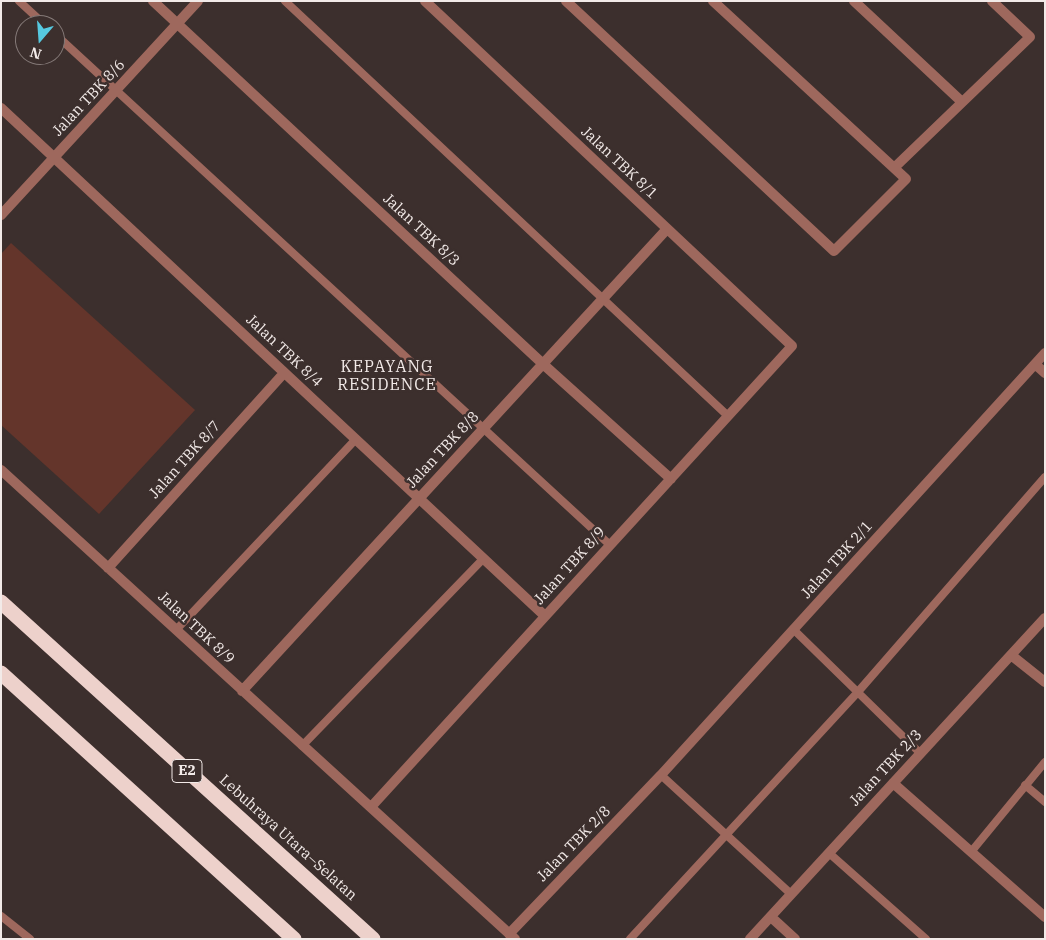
<!DOCTYPE html>
<html>
<head>
<meta charset="utf-8">
<style>
	body { margin:0 }
	#map { position:relative; width:1046px; height:940px; overflow:hidden; background:#3c2f2d; font-family:"IBM Plex Serif",serif }
	canvas { display:block }
	.frame { position:absolute; inset:0; border:2px solid #f2eae8; pointer-events:none }
	.north { position:absolute; left:15px; top:15px; width:50px; height:50px; box-sizing:border-box; background:#3c2f2d; border:1px solid #857a78; border-radius:50%; rotate:198deg; font-size:14px; font-weight:700; line-height:20px; text-align:center; color:#f2eae8 }
	.north::after { content:''; display:block; margin:auto; width:18px; height:22px; background:#56c9e0; clip-path:polygon(50% 0,100% 100%,50% 72%,0 100%) }
</style>
</head>
<body>
<div id="map">
<canvas width="1046" height="940"></canvas>
<div class="frame"></div>
<div class="north">N</div>
</div>
<script>
const c = document.querySelector('canvas').getContext('2d');
c.lineJoin = 'round';
function fillPath(path, color) { c.fillStyle = color; c.fill(path, 'evenodd'); }
const shape = rows => new Path2D(rows.map(r => 'M' + r).join(''));
function strokePath(path, color, width, dash) { c.strokeStyle = color; c.lineWidth = width; c.lineCap = dash ? 'butt' : 'round'; c.setLineDash(dash || []); c.stroke(path); }
function write(font, color, halo, rows, align = 'center') {
  c.font = font + ' "IBM Plex Serif",serif'; c.lineWidth = 5; c.setLineDash([]); c.textBaseline = 'middle'; c.strokeStyle = halo; c.fillStyle = color; for (const [text, x, y, turn = 0] of rows) {
    c.save(); c.translate(x, y); c.rotate((+turn || 0) * Math.PI / 180); c.textAlign = isNaN(turn) ? turn : align; if (halo) c.strokeText(text, 0, 0); c.fillText(text, 0, 0); c.restore();
  }
}
fillPath(shape([
	[11,243,195,410,99,514,1,425,1,254]
]), '#64352b');
strokePath(shape([
	[19,1,45,25],
	[285,1,728,416],
	[55,34,610,545],
	[176,630,356,439],
	[794,630,920,753],
	[302,746,483,559],
	[661,775,791,894],
	[1025,785,1045,802],
	[971,852,1045,762],
	[829,853,926,939],
	[1,916,30,939],
	[630,939,857,693,1045,477]
]), '#9e685d', 8);
strokePath(shape([
	[153,1,543,364,671,479],
	[566,1,834,251,906,179,713,1],
	[854,1,962,102],
	[1,108,545,616],
	[895,167,1030,37,992,1],
	[1,215,198,1],
	[1035,364,1045,373],
	[1,470,515,939],
	[108,568,284,373],
	[1011,655,1045,682],
	[242,691,667,229],
	[893,783,1045,917],
	[371,807,792,346,425,1],
	[771,917,795,939],
	[509,934,661,775,1045,353],
	[750,939,1045,618]
]), '#9e685d', 10);
strokePath(shape([
	[1,602,373,939],
	[1,673,294,939]
]), '#edd1cb', 15);
for (const [x, y, w] of [
	[187,771,30]
]) { const box = new Path2D(); box.roundRect(x - w / 2, y - 11.5, w, 23, 4); c.fillStyle = '#3c2f2d'; c.fill(box); strokePath(box, '#f2eae8', 1); }
write('bold 14px', '#f2eae8', null, [
	["E2",187,771]
]);
write('15px', '#f2eae8', '#3c2f2d', [
	["Jalan TBK 8/6",89,98,-47],
	["Jalan TBK 8/1",619,163,43],
	["Jalan TBK 8/3",421,230,43],
	["Jalan TBK 8/4",284,351,43],
	["Jalan TBK 8/8",443,450,-47],
	["Jalan TBK 8/7",185,460,-48],
	["Jalan TBK 2/1",837,560,-48],
	["Jalan TBK 8/9",570,566,-48],
	["Jalan TBK 8/9",196,628,43],
	["Jalan TBK 2/3",886,768,-47],
	["Lebuhraya Utara–Selatan",288,838,42],
	["Jalan TBK 2/8",574,844,-46]
]);
c.letterSpacing = '1px';
write('16px', '#f2eae8', '#3c2f2d', [
	["KEPAYANG",387,367],
	["RESIDENCE",387,385]
]);
c.letterSpacing = '0px';
</script>
</body>
</html>
